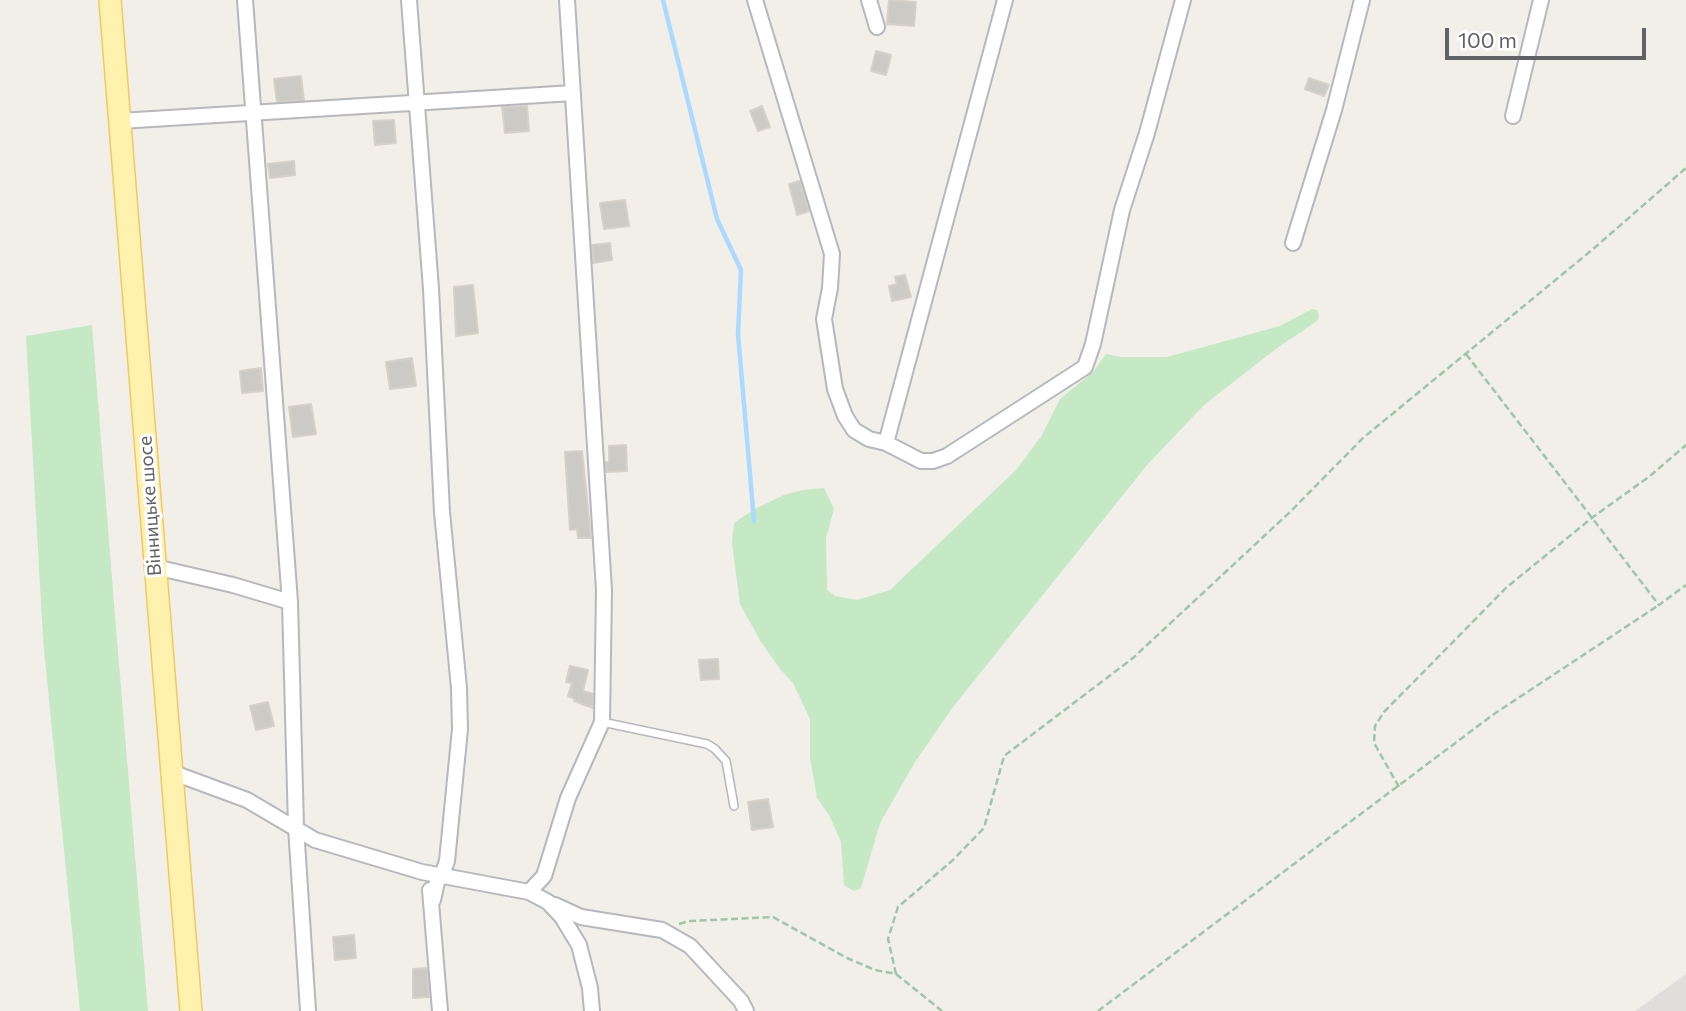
<!DOCTYPE html>
<html>
<head>
<meta charset="utf-8">
<style>
	body { margin:0 }
	#map { position:relative; width:1686px; height:1011px; overflow:hidden; background:#f1efe8; font-family:Commissioner,sans-serif }
	canvas { display:block }
	.scale { position:absolute; left:1445px; top:28px; width:201px; height:32px; box-sizing:border-box; border:4px solid #5f6368; border-top:0; padding-left:9px; font-size:21px; line-height:24px; white-space:nowrap; color:#5f6368; -webkit-text-stroke:5px #fff; paint-order:stroke }
</style>
</head>
<body>
<div id="map">
<canvas width="1686" height="1011"></canvas>
<div class="scale">100 m</div>
</div>
<script>
const c = document.querySelector('canvas').getContext('2d');
c.lineJoin = 'round';
function fillPath(path, color) { c.fillStyle = color; c.fill(path, 'evenodd'); }
const shape = rows => new Path2D(rows.map(r => 'M' + r).join(''));
function strokePath(path, color, width, dash) { c.strokeStyle = color; c.lineWidth = width; c.lineCap = dash ? 'butt' : 'round'; c.setLineDash(dash || []); c.stroke(path); }
function write(font, color, halo, rows, align = 'center') {
  c.font = font + ' Commissioner,sans-serif'; c.lineWidth = 6; c.setLineDash([]); c.textBaseline = 'middle'; c.strokeStyle = halo; c.fillStyle = color; for (const [text, x, y, turn = 0] of rows) {
    c.save(); c.translate(x, y); c.rotate((+turn || 0) * Math.PI / 180); c.textAlign = isNaN(turn) ? turn : align; if (halo) c.strokeText(text, 0, 0); c.fillText(text, 0, 0); c.restore();
  }
}
fillPath(shape([
	[1686,974,1686,1011,1635,1011]
]), '#e0deda');
fillPath(shape([
	[1312,309,1317,310,1319,316,1317,321,1277,348,1204,405,1147,465,953,707,915,762,880,823,861,888,854,891,844,885,841,842,829,815,817,798,810,758,810,719,793,683,781,670,761,642,740,604,732,543,734,523,753,510,784,495,803,490,824,488,834,509,826,538,827,590,835,596,857,600,890,590,1017,469,1042,435,1060,399,1093,372,1106,354,1121,357,1167,357,1280,326],
	[92,325,114,604,148,1011,80,1011,43,639,26,336]
]), '#c5e8c5');
strokePath(shape([
	[663,0,717,219,741,270,738,334,754,521]
]), '#aadaff', 4.5);
const building = shape([
	[889,0,916,2,914,26,887,24,889,0],
	[876,51,891,55,886,75,871,71,876,51],
	[301,76,304,100,277,102,274,79,301,76],
	[1309,78,1329,85,1324,96,1305,89,1309,78],
	[527,106,529,131,505,133,502,107,527,106],
	[762,106,770,127,758,131,750,111,762,106],
	[394,120,396,143,375,145,373,121,394,120],
	[294,161,295,175,270,178,268,164,294,161],
	[800,181,809,211,797,215,789,184,800,181],
	[625,200,629,226,604,229,600,203,625,200],
	[610,243,612,260,593,263,592,245,610,243],
	[905,275,911,297,892,301,889,286,897,284,895,277,905,275],
	[473,285,478,333,456,336,454,287,473,285],
	[412,358,416,386,390,389,386,362,412,358],
	[261,368,263,391,242,393,240,371,261,368],
	[311,404,316,434,293,437,289,407,311,404],
	[626,445,627,471,606,472,606,462,609,462,609,446,626,445],
	[582,451,591,538,578,538,577,529,570,530,565,452,582,451],
	[718,659,719,679,701,680,699,660,718,659],
	[570,666,588,670,583,691,593,694,593,708,574,701,575,699,568,696,572,683,566,682,570,666],
	[268,702,274,726,256,730,250,706,268,702],
	[768,799,773,827,752,830,748,802,768,799],
	[354,935,356,958,335,960,333,937,354,935],
	[427,968,429,997,413,998,413,969,427,968]
]);
fillPath(building, '#cccac5');
strokePath(building, '#d6d1c6', 2);
const service = shape([
	[602,722,707,744,715,749,726,761,734,806]
]);
const minor = shape([
	[245,0,290,602,296,827,308,1011],
	[409,0,431,289,442,512,459,688,460,729,447,861,442,875,437,882,433,900],
	[755,0,832,254,830,288,824,319,835,389,845,416,854,430,869,439,886,443,1005,0],
	[869,0,877,27],
	[1513,116,1541,0],
	[120,121,573,93],
	[1293,243,1334,110,1362,0],
	[886,443,921,461,933,461,947,456,1085,367,1093,344,1122,210,1147,133,1183,0],
	[155,567,233,585,290,602],
	[171,772,247,800,315,840,422,872,529,892,548,902,562,917,579,945,590,988,592,1011],
	[430,890,440,1011],
	[529,892,544,876,568,798,602,722,604,590,567,0],
	[555,905,581,917,662,930,690,946,741,1001,746,1011]
]);
const primary = shape([
	[110,0,191,1011]
]);
strokePath(service, '#b5b8bc', 10);
strokePath(minor, '#b5b8bc', 18);
strokePath(primary, '#f2c960', 24);
strokePath(shape([
	[1466,354,1659,605,1686,585],
	[1399,787,1374,743,1375,726,1384,712,1507,587,1593,517,1650,476,1686,445],
	[679,924,689,921,773,917,847,958,875,970,896,974,942,1011],
	[896,974,888,939,898,907,953,860,984,828,1004,756,1133,658,1290,512,1363,438,1592,250,1686,168],
	[1098,1011,1494,714,1659,605]
]), '#9cc7a9', 2.5, [7, 3.5]);
strokePath(service, '#fff', 7);
strokePath(minor, '#fff', 14);
strokePath(primary, '#fff2af', 21);
write('19px', '#5f6368', '#fff', [
	["Вінницьке шосе",150,506,-94]
]);
</script>
</body>
</html>
